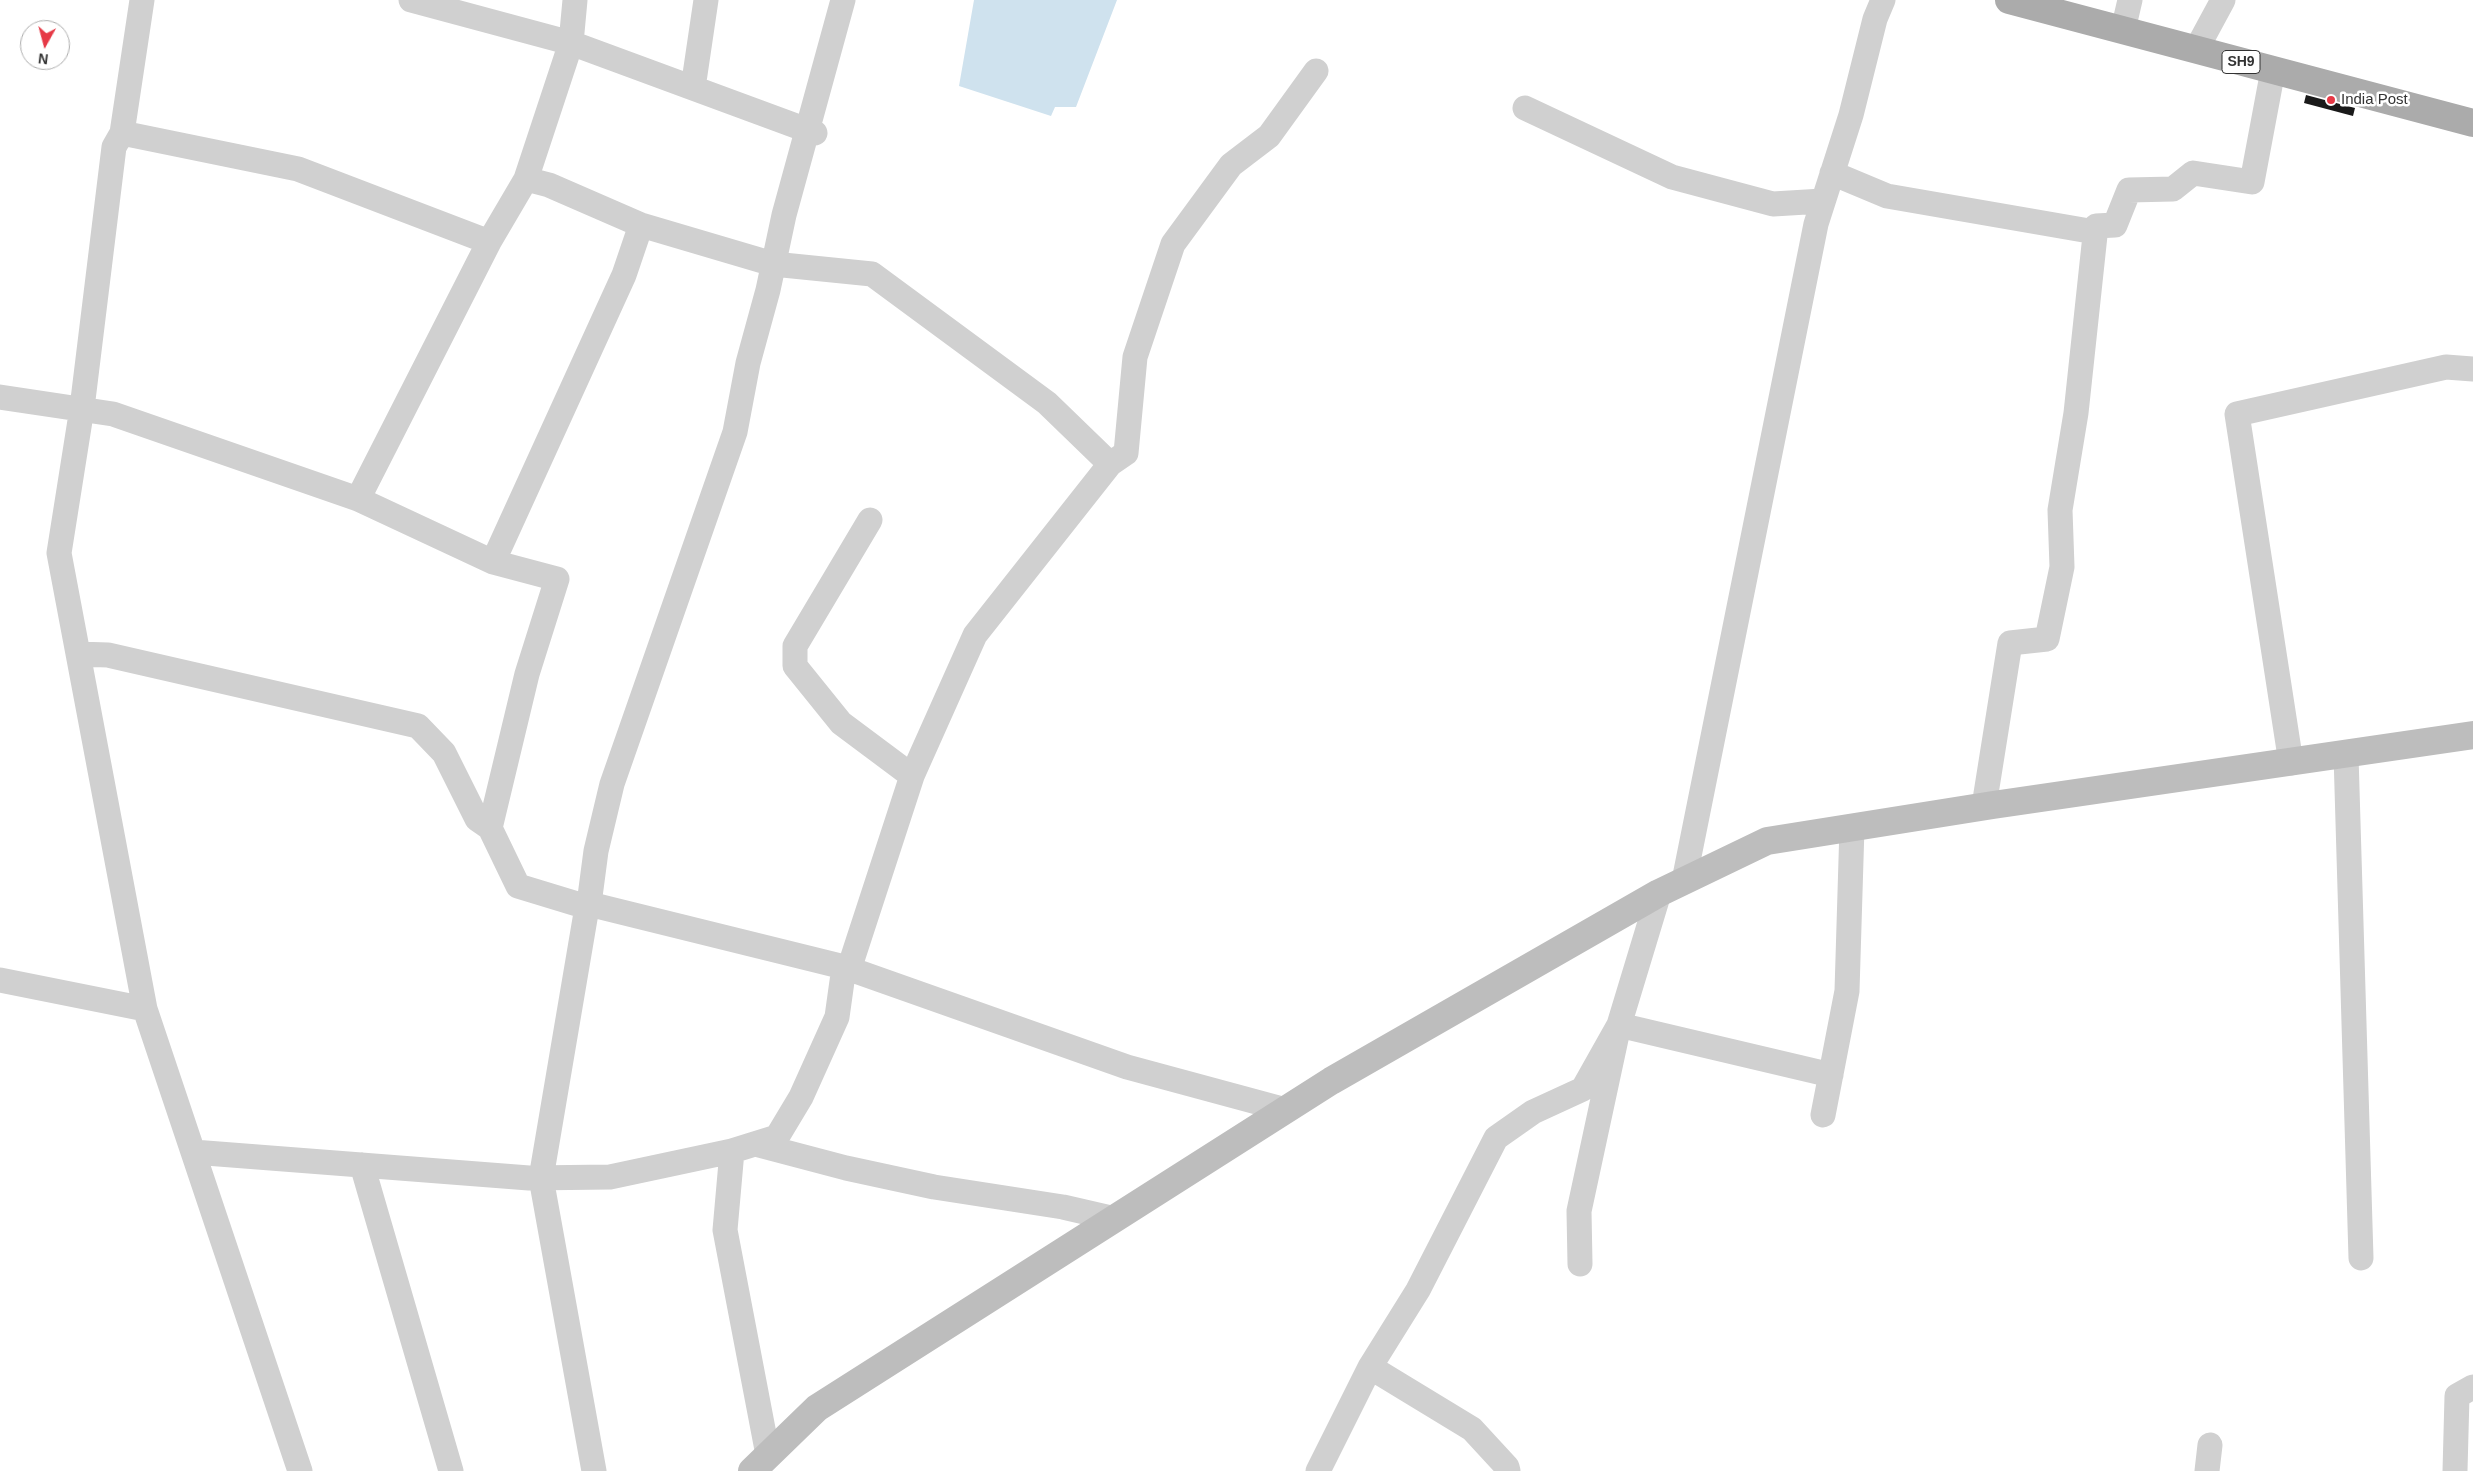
<!DOCTYPE html>
<html>
<head>
<meta charset="utf-8">
<style>
	body { margin:0 }
	#map { position:relative; width:2473px; height:1471px; overflow:hidden; background:#fff; font-family:Arial,sans-serif }
	canvas { display:block }
	.north { position:absolute; left:20px; top:20px; width:50px; height:50px; box-sizing:border-box; background:#fff; border:1px solid #adadad; border-radius:50%; rotate:187deg; font-size:14px; font-weight:700; line-height:20px; text-align:center; color:#333 }
	.north::after { content:''; display:block; margin:auto; width:18px; height:22px; background:#e63946; clip-path:polygon(50% 0,100% 100%,50% 72%,0 100%) }
</style>
</head>
<body>
<div id="map">
<canvas width="2473" height="1471"></canvas>
<div class="north">N</div>
</div>
<script>
const c = document.querySelector('canvas').getContext('2d');
c.lineJoin = 'round';
function fillPath(path, color) { c.fillStyle = color; c.fill(path, 'evenodd'); }
const shape = rows => new Path2D(rows.map(r => 'M' + r).join(''));
function strokePath(path, color, width, dash) { c.strokeStyle = color; c.lineWidth = width; c.lineCap = dash ? 'butt' : 'round'; c.setLineDash(dash || []); c.stroke(path); }
function write(font, color, halo, rows, align = 'center') {
  c.font = font + ' Arial,sans-serif'; c.lineWidth = 5; c.setLineDash([]); c.textBaseline = 'middle'; c.strokeStyle = halo; c.fillStyle = color; for (const [text, x, y, turn = 0] of rows) {
    c.save(); c.translate(x, y); c.rotate((+turn || 0) * Math.PI / 180); c.textAlign = isNaN(turn) ? turn : align; if (halo) c.strokeText(text, 0, 0); c.fillText(text, 0, 0); c.restore();
  }
}
fillPath(shape([
	[974,0,1117,0,1076,107,1055,107,1051,116,959,86]
]), '#cfe2ee');
fillPath(shape([
	[2306,95,2355,108,2353,116,2304,103]
]), '#1a1a1a');
strokePath(shape([
	[142,0,122,133,114,147,82,408,59,553,145,1009],
	[411,0,571,43,815,133],
	[2123,30,2130,0],
	[2196,50,2223,0],
	[693,88,706,0],
	[1525,108,1672,177,1773,204,1823,201],
	[122,133,298,169,489,242],
	[1832,173,1887,196,2095,232],
	[526,179,549,185,641,225,773,264,872,274,1047,403,1110,464],
	[0,397,113,414,358,499,493,562,557,579,527,674,490,828],
	[358,499,489,242,526,179,571,43,575,0],
	[870,520,795,646,795,666,841,723,912,776],
	[493,562,624,275,641,225],
	[78,654,108,655,418,726,444,753,477,819,490,828,518,886,587,907,541,1178,594,1471],
	[2346,755,2361,1258],
	[2291,763,2237,414,2446,367,2473,369],
	[1984,806,2010,643,2047,639,2062,567,2060,510,2076,413,2096,226,2115,225,2129,190,2173,189,2193,173,2252,182,2273,70],
	[1684,881,1816,224,1851,115,1875,19,1883,0],
	[844,967,1127,1067,1286,1110],
	[849,969,912,776,975,635,1110,464,1126,453,1135,357,1173,244,1231,165,1269,136,1316,71],
	[0,980,145,1009,300,1471],
	[1823,1115,1847,991,1852,827],
	[755,1144,846,1168,934,1187,1063,1207,1115,1219],
	[732,1151,725,1230,768,1455],
	[193,1152,529,1178,610,1177,732,1151,777,1137,801,1097,837,1017,844,967,589,904,596,851,612,784,735,432,748,363,768,290,784,215,843,0],
	[362,1165,451,1471],
	[1580,1264,1579,1211,1619,1025,1831,1075],
	[1370,1367,1472,1429,1507,1467,1508,1471],
	[1318,1471,1370,1367,1418,1290,1496,1138,1533,1112,1583,1089,1619,1025,1659,893],
	[2207,1471,2210,1445],
	[2455,1471,2457,1396,2473,1387]
]), '#d0d0d0', 25);
strokePath(shape([
	[752,1471,817,1408,1331,1081,1659,893,1767,841,1993,805,2473,735]
]), '#bdbdbd', 28);
strokePath(shape([
	[2009,0,2473,123]
]), '#ababab', 28);
for (const [x, y, r, color] of [
	[2331,100,5,"#e63946"]
]) { const dot = new Path2D(); dot.arc(x, y, r, 0, 2 * Math.PI); c.fillStyle = color; c.fill(dot); strokePath(dot, '#fff', 2); }
for (const [x, y, w] of [
	[2241,62,38]
]) { const box = new Path2D(); box.roundRect(x - w / 2, y - 11.5, w, 23, 4); c.fillStyle = '#fff'; c.fill(box); strokePath(box, '#333', 1); }
write('bold 14px', '#333', null, [
	["SH9",2241,62]
]);
write('15px', '#333', '#fff', [
	["India Post",2341,100]
], 'left');
</script>
</body>
</html>
